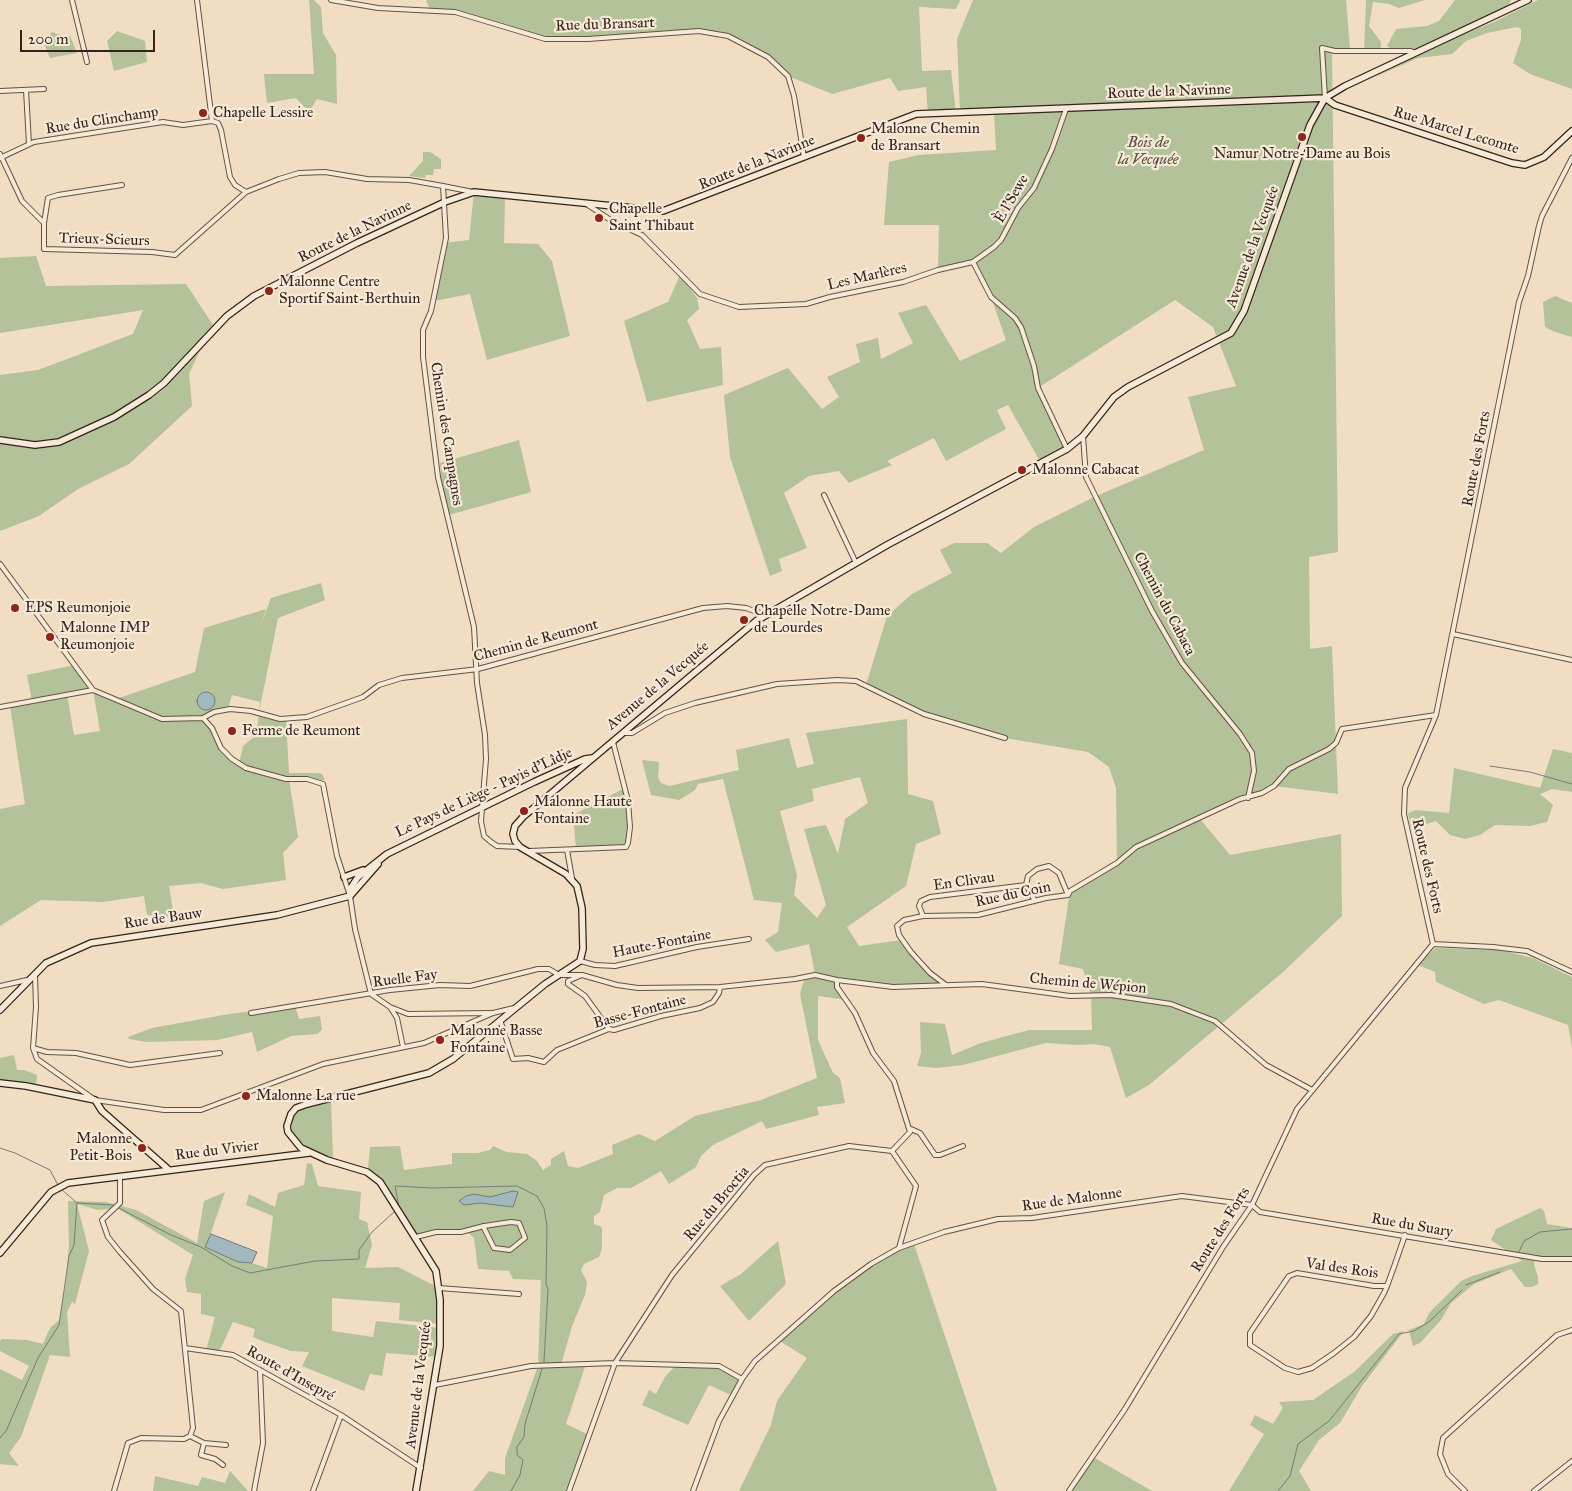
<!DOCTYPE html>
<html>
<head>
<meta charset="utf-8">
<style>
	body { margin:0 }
	#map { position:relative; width:1572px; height:1491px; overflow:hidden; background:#f0ddc2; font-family:"IM FELL Great Primer",serif }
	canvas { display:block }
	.scale { position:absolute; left:20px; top:30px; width:135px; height:22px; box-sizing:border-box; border:2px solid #35221b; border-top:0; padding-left:6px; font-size:15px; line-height:18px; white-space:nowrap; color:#35221b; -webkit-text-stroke:4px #f5e9d7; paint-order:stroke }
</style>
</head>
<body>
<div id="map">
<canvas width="1572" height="1491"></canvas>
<div class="scale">200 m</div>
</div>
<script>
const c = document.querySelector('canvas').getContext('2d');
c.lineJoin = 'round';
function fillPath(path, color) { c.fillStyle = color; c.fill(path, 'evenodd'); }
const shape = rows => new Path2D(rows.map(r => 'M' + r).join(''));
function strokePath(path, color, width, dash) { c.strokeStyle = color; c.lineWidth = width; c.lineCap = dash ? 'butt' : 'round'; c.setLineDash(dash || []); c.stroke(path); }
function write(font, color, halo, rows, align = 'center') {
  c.font = font + ' "IM FELL Great Primer",serif'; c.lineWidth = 4.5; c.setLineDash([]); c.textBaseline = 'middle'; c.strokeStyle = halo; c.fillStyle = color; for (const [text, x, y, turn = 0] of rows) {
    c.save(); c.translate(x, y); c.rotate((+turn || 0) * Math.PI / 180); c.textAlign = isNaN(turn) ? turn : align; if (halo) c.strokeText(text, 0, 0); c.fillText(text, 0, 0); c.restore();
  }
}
fillPath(shape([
	[309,0,314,0,321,7,323,33,336,55,337,104,317,99,309,112,296,98,267,103,264,74,314,74],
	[426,0,960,0,956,9,919,7,922,71,951,70,956,113,928,114,926,87,898,91,890,78,832,94,788,76,768,57,728,36,699,31,588,39,545,39,455,12,429,8],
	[973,0,1346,0,1350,48,1332,49,1338,552,1309,557,1310,649,1332,646,1338,794,1274,786,1200,819,1230,855,1341,834,1342,916,1283,972,1149,1085,1126,1098,1110,1047,1094,1044,1077,1045,1046,1043,963,1065,936,1068,917,1066,921,1053,920,1022,945,1024,952,1055,981,1043,1029,1030,1092,1030,1091,995,1083,969,1059,964,1070,891,1117,863,1116,788,1109,767,1088,752,1005,738,924,714,866,685,887,616,912,594,952,573,940,550,954,543,987,543,1001,553,1034,527,1094,497,1204,450,1188,397,1236,386,1213,327,1175,300,1038,388,1067,449,1041,463,1008,405,997,410,1006,429,946,461,934,438,887,461,892,465,853,481,849,483,839,471,809,476,784,493,807,548,779,559,782,571,770,576,730,457,724,395,788,368,822,409,839,397,827,377,860,362,856,344,878,338,881,359,913,343,898,313,926,305,960,361,1006,340,991,297,973,263,938,270,939,225,884,225,889,162,919,155,996,150,994,112,960,113,957,39],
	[1366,0,1425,0,1399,8,1389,4,1373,2,1369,26,1381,42,1381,51,1364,53],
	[1455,0,1511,0,1509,5,1494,14,1417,48,1407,50,1392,49,1387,46,1396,29,1427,26,1439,21],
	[1538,0,1572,0,1572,89,1530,74,1513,63,1521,40,1521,29,1517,27,1487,33,1466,41,1452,54,1418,58,1375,77,1451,39,1494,22],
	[117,31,145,41,147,62,114,71,107,41],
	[52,32,65,37,70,36,77,53,50,58,43,41],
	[423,152,430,152,441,159,441,169,434,169,433,175,426,175,425,178,409,176,423,161],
	[474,192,505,195,504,243,538,244,552,261,570,336,487,360,470,294,434,301,445,243,469,240],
	[36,256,46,286,186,284,215,328,203,344,189,374,192,406,129,464,78,489,39,516,0,531,0,375,38,370,133,334,143,310,0,333,0,258],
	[680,275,697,298,699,309,687,320,700,349,721,347,723,385,647,402,624,321,668,302],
	[1555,296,1572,303,1572,337,1555,332,1545,327,1543,302],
	[519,440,531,492,449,515,442,487,440,463],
	[321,583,325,600,278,618,259,712,286,720,289,773,318,773,322,774,325,780,289,779,298,837,283,853,286,880,223,889,201,883,169,886,174,917,147,915,144,896,103,902,41,900,0,926,0,809,25,804,10,706,32,701,27,675,75,665,93,690,116,699,195,672,204,628,266,609,261,625,271,598],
	[93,690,100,731,74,735,67,694],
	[232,695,260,702,257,731,254,737,243,746,239,764,221,748,203,718,228,709],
	[907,719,908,794,933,801,941,834,916,844,906,886,847,927,859,946,902,940,921,963,946,985,914,987,837,980,837,987,847,1000,818,996,818,1040,833,1073,840,1078,845,1103,817,1107,819,1115,766,1129,762,1121,713,1145,701,1156,696,1167,669,1184,661,1171,631,1188,617,1188,604,1195,600,1212,594,1216,594,1224,602,1227,602,1248,599,1257,584,1264,581,1270,587,1282,585,1295,572,1326,561,1365,586,1364,566,1424,589,1435,569,1491,473,1491,489,1471,505,1475,505,1458,538,1366,541,1280,513,1279,509,1271,478,1269,474,1238,466,1231,436,1232,416,1237,385,1182,368,1168,370,1147,400,1146,404,1170,452,1164,452,1153,478,1153,490,1150,493,1146,507,1152,527,1154,537,1161,543,1170,551,1165,551,1159,564,1151,568,1166,578,1168,613,1154,612,1145,639,1134,655,1141,695,1116,761,1100,817,1078,800,994,805,977,815,974,809,944,776,952,765,940,778,932,782,903,754,900,723,779,698,784,695,790,679,800,651,795,642,760,659,762,658,777,661,783,669,786,739,770,736,750,789,738,797,768,814,764,806,733],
	[860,777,868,803,845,819,838,854,826,825,804,829,826,905,817,918,794,895,797,875,780,811,814,801,812,789],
	[1553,749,1572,753,1572,792,1552,789,1540,794,1553,805,1547,822,1530,826,1495,825,1480,835,1465,839,1450,835,1436,821,1415,828,1411,826,1408,813,1416,810,1449,813,1454,768,1540,788],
	[625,788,628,801,628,843,625,848,576,849,573,815],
	[1435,948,1500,950,1533,958,1572,977,1572,1048,1568,1025,1499,1000,1484,1004,1436,982,1435,972,1418,965],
	[295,1006,299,1019,320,1016,322,1030,317,1034,291,1036,257,1052,252,1032,217,1040,147,1042,129,1039,128,1037,152,1028,229,1014],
	[14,1055,17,1070,24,1070,37,1075,36,1085,0,1080,0,1058],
	[331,1100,333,1159,311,1150,295,1137,292,1132,291,1119,298,1110],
	[307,1163,312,1164,318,1186,361,1192,359,1219,367,1222,372,1245,365,1268,398,1267,439,1288,438,1324,399,1320,400,1303,332,1298,332,1331,373,1337,376,1321,440,1328,438,1357,386,1353,382,1376,370,1374,364,1391,302,1366,309,1352,291,1351,262,1341,253,1337,255,1329,233,1322,219,1352,206,1351,215,1317,201,1314,201,1294,187,1292,185,1279,193,1255,117,1208,98,1210,77,1204,89,1251,75,1304,72,1302,67,1312,70,1357,50,1355,21,1437,9,1453,19,1466,0,1464,0,1369,22,1380,29,1366,0,1351,0,1341,2,1339,27,1340,43,1344,50,1328,59,1320,66,1281,69,1244,68,1201,106,1202,136,1210,197,1243,204,1201,225,1192,206,1247,238,1262,252,1263,267,1268,273,1216,246,1205,249,1194,275,1207,278,1193,304,1185],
	[1540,1208,1544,1211,1547,1224,1572,1228,1572,1256,1535,1259,1534,1265,1538,1277,1538,1284,1532,1287,1525,1287,1511,1269,1474,1284,1451,1303,1441,1320,1420,1343,1413,1346,1409,1330,1424,1324,1429,1313,1461,1281,1472,1276,1522,1261,1491,1240,1496,1229],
	[778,1241,786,1284,749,1321,720,1286,741,1274],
	[914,1244,997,1491,739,1491,771,1425,777,1401,807,1358,778,1340,834,1291,876,1262],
	[1404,1331,1362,1386,1340,1423,1319,1440,1299,1471,1311,1491,1229,1491,1264,1434,1250,1425,1255,1415,1273,1424,1283,1408,1279,1402,1313,1400,1354,1372,1393,1334],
	[676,1365,719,1366,742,1379,733,1396,709,1385,688,1425,642,1405,649,1390,656,1394,665,1377],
	[1093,1457,1152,1491,1073,1491],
	[230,1471,248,1491,153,1491,155,1476,198,1486,202,1477,225,1483]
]), '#b3c298');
const water = shape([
	'197 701a9 9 0 1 1 18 0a9 9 0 1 1-18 0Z',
	[513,1191,518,1192,513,1207,480,1203,464,1205,459,1201,466,1196,474,1194,490,1197,513,1191],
	[211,1234,257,1252,252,1263,238,1262,205,1247,211,1234]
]);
fillPath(water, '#a0b8be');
strokePath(water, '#757c7d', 1);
strokePath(shape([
	[1490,766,1530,772,1572,784],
	[0,1148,15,1153,50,1170,58,1185],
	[61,1189,76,1202],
	[77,1203,113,1205,171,1235,201,1247,232,1266,250,1273,315,1261,359,1259,359,1250,372,1232,395,1211],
	[399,1207,395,1186,432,1188,517,1186,537,1196,544,1208,547,1226,546,1284,548,1289,544,1362],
	[1518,1254,1524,1241,1540,1232,1572,1229],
	[1466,1285,1500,1272],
	[0,1438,6,1431,38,1358,59,1325,69,1256,74,1245,77,1203],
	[511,1491,520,1475,523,1460,517,1455,517,1447,524,1437,525,1424,542,1369],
	[1278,1491,1290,1476,1298,1444,1329,1421,1399,1334,1414,1331,1430,1321,1462,1290]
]), '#757c7d', 1);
const street = shape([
	[72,0,87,62],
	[197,0,212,121,218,123,221,130,230,177,235,185,246,192],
	[331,0,378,8,455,12,545,39,588,39,699,31,728,36,768,57,788,76,794,96,804,157],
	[26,90,29,144],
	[0,91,44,89],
	[1325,98,1322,48,1335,51,1411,51,1416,53],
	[0,154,22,201,44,223,44,249,152,252,175,255,246,192,279,179,299,173,325,172,367,179,409,180,443,186,446,238,431,311,423,330,423,357,438,477,474,627,477,683,485,735,486,759,481,821,484,836,491,842,497,846,520,847],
	[0,158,34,142,163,122,183,125,212,121],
	[443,186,473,192],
	[588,205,612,221,642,235,700,294,739,307,806,304,830,297,903,282,938,270,973,262,994,247,1001,240,1018,208,1034,188,1052,149,1066,109],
	[44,223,48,198,58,195,122,185],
	[973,262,991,297,1015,318,1021,327,1034,366,1038,388,1067,449],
	[1083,436,1086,477,1152,611,1182,663,1240,734,1252,753,1254,771,1248,798],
	[824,495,856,563],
	[0,564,93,690,162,719,203,718,214,712,230,709,251,711,280,719,307,717,363,697,379,685,402,678,478,669,703,608,727,606,746,608,766,615],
	[1453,634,1572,660],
	[0,707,93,690],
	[203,718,212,728,221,748,232,759,246,768,286,779,307,779,323,784,337,856,350,896,355,929,371,994],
	[623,733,632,733,665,713,695,703,777,684,837,680,856,681,924,714,1005,738],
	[567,850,572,878],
	[529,851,626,847,628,843,630,827,628,801,613,742],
	[1026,885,1028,876,1037,869,1049,866,1059,873,1068,895],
	[923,916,919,906,921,901,930,897,1026,885,1035,901],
	[1433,944,1404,814,1405,788,1436,715,1519,302,1528,276,1539,226,1542,216,1572,158],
	[1433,944,1493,947,1527,951,1572,972],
	[580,961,595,965,615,966,697,947,749,939],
	[35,975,36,1007,33,1048,37,1059,95,1100,164,1110,201,1110,323,1064,424,1043,493,1013,514,1008],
	[582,975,568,981,568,984,585,996,609,1029],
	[946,985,930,973,911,952,899,935,897,926,904,920,923,916,978,915,1046,898,1068,895,1070,891,1117,863,1136,847,1240,799,1262,793,1274,786,1289,769,1329,749,1336,743,1342,729,1436,715],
	[0,986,27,980],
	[371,994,390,1007,397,1018,403,1047],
	[390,1007,408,1014,491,1013],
	[251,1013,390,990,440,985,470,986,538,969,549,969,559,975,582,975,617,985,638,988,720,987,795,979,815,975,837,980,893,987,982,984,1070,996,1111,995,1171,1004,1215,1021,1266,1065,1312,1090],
	[500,1020,513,1059,528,1058,544,1062,557,1050,609,1029,614,1030,661,1016,700,1008,713,1002,719,993,720,987],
	[33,1048,47,1052,76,1053,130,1065,220,1053],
	[911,1129,920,1133,935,1155,940,1155,963,1146],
	[892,1151,916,1186,899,1248],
	[416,1237,436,1232,461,1232,484,1226,511,1222,519,1223,525,1238,510,1250,494,1248,483,1226],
	[1387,1286,1374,1286,1297,1273,1289,1276,1250,1333,1250,1345,1285,1368,1298,1372,1312,1368,1334,1353,1354,1337,1371,1316,1384,1293,1387,1286,1395,1264,1405,1235],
	[439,1288,519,1294],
	[185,1348,233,1355,341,1415,421,1468],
	[435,1385,531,1366,615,1363,719,1366,742,1379],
	[190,1436,204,1443,201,1455,215,1459,223,1465],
	[204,1443,226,1445],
	[114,1491,128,1443,141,1438,184,1439,190,1436,193,1428,181,1311,153,1289,120,1252,108,1237,102,1220,120,1203,120,1176],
	[254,1491,263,1443,260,1370],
	[313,1491,341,1415],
	[569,1491,615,1363,672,1275,754,1175,765,1165,849,1146,892,1151,910,1132,894,1081,873,1053,855,1013,837,987,837,980],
	[693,1491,719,1421,742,1379,755,1361,834,1291,871,1264,899,1248,944,1232,998,1219,1032,1218,1182,1196,1252,1205,1260,1212,1542,1259,1572,1259],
	[1069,1491,1125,1409,1223,1247,1252,1205,1297,1109,1433,944],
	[1465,1491,1448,1474,1440,1454,1443,1438,1557,1335,1572,1330],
	[1534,1491,1572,1461]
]);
const secondary = shape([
	[1325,98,1335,105,1512,163,1525,165,1544,157,1572,131],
	[0,440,35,445,59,442,114,417,149,395,164,383,227,316,254,296,357,243,445,202,474,192,663,211,916,114,1325,98],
	[344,877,363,870],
	[350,896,350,889,358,877,387,854,534,782,585,759,592,758],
	[350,896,378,864],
	[0,1010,46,963,91,943,277,915,350,896],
	[0,1083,26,1086,95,1100,102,1111,168,1169],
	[0,1253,51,1192,68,1183,309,1153],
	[416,1491,440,1346,440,1300,436,1271,380,1182,367,1172,327,1160,301,1148,288,1132,287,1126,291,1114,296,1108,307,1104,429,1073,453,1059,545,984,580,961,583,949,582,908,577,886,566,874,520,847,515,841,513,834,515,826,523,817,756,621,887,545,1067,449,1083,436,1114,397,1128,387,1231,333,1244,311,1310,125,1325,98,1345,86,1528,0]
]);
strokePath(street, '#645145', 6);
strokePath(secondary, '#35221b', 8);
strokePath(street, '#f5e9d7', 4);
strokePath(secondary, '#f5e9d7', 5.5);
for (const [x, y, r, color] of [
	[203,113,5,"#8f2418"],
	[1302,137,5,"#8f2418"],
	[861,138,5,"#8f2418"],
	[599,218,5,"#8f2418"],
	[269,291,5,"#8f2418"],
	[1022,470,5,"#8f2418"],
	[15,608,5,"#8f2418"],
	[744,620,5,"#8f2418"],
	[50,637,5,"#8f2418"],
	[232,731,5,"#8f2418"],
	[524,811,5,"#8f2418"],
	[440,1040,5,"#8f2418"],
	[246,1096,5,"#8f2418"],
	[142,1148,5,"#8f2418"]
]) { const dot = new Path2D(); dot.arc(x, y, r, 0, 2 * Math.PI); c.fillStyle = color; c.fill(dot); strokePath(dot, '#f5e9d7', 2); }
write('15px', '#35221b', '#f5e9d7', [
	["Rue du Bransart",605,25,-2],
	["Route de la Navinne",1169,92,-2],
	["Rue du Clinchamp",102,121,-9],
	["Rue Marcel Lecomte",1456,131,17],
	["Route de la Navinne",757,163,-22],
	["È l'Sewe",1012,199,-60],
	["Route de la Navinne",355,232,-26],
	["Trieux-Scieurs",104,240,2],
	["Avenue de la Vecquée",1253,247,-70],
	["Les Marlères",867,277,-13],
	["Chemin des Campagnes",446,434,81],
	["Route des Forts",1477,459,-79],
	["Chemin du Cabaca",1164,604,62],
	["Chemin de Reumont",536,641,-15],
	["Avenue de la Vecquée",658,686,-40],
	["Le Pays de Liège - Payis d'Lîdje",484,793,-25],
	["Route des Forts",1427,866,77],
	["En Clivau",964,882,-8],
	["Rue du Coin",1013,895,-12],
	["Rue de Bauw",163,919,-8],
	["Haute-Fontaine",662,944,-11],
	["Ruelle Fay",405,979,-7],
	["Chemin de Wépion",1088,984,5],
	["Basse-Fontaine",640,1012,-15],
	["Rue du Vivier",217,1151,-7],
	["Rue de Malonne",1072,1200,-8],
	["Rue du Broctia",717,1204,-50],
	["Rue du Suary",1412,1226,10],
	["Route des Forts",1221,1230,-58],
	["Val des Rois",1342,1269,8],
	["Route d'Insepré",290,1374,29],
	["Avenue de la Vecquée",419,1385,-83]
]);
write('15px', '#35221b', '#f5e9d7', [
	["Chapelle Lessire",213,113],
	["Malonne Chemin",871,129],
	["de Bransart",871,146],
	["Namur Notre-Dame au Bois",1302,154,"center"],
	["Chapelle",609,209],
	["Saint Thibaut",609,226],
	["Malonne Centre",279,282],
	["Sportif Saint-Berthuin",279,299],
	["Malonne Cabacat",1032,470],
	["EPS Reumonjoie",25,608],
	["Chapelle Notre-Dame",754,611],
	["de Lourdes",754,628],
	["Malonne IMP",60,628],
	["Reumonjoie",60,645],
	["Ferme de Reumont",242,731],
	["Malonne Haute",534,802],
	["Fontaine",534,819],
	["Malonne Basse",450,1031],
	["Fontaine",450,1048],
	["Malonne La rue",256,1096],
	["Malonne",132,1139,"right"],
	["Petit-Bois",132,1156,"right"]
], 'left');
write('italic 15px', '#544a3a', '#f5e9d7', [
	["Bois de",1148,143],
	["la Vecquée",1148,160]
]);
</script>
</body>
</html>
